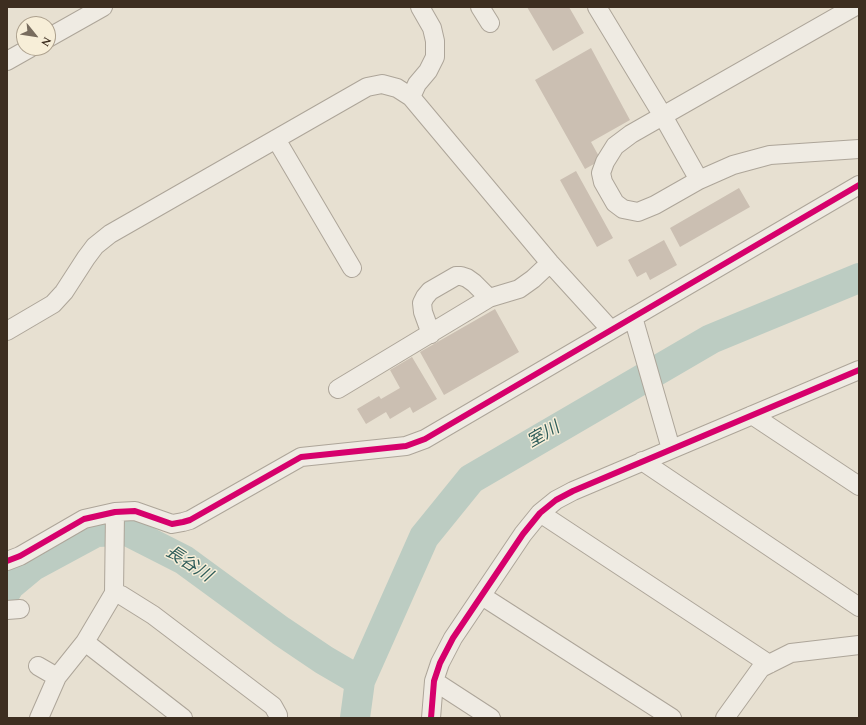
<!DOCTYPE html>
<html>
<head>
<meta charset="utf-8">
<style>
	body { margin:0 }
	#map { position:relative; width:866px; height:725px; overflow:hidden; background:#e7e0d1; font-family:Spectral,serif }
	canvas { display:block }
	.frame { position:absolute; inset:0; border:8px solid #3d2e20; pointer-events:none }
	.north { position:absolute; left:16px; top:16px; width:40px; height:40px; box-sizing:border-box; background:#f7eed8; border:1px solid #ada18e; border-radius:50%; rotate:120deg; font-size:11px; font-weight:700; line-height:16px; text-align:center; color:#3d2e20 }
	.north::after { content:''; display:block; margin:auto; width:14px; height:18px; background:#786c5e; clip-path:polygon(50% 0,100% 100%,50% 72%,0 100%) }
</style>
</head>
<body>
<div id="map">
<canvas width="866" height="725"></canvas>
<div class="frame"></div>
<div class="north">N</div>
</div>
<script>
const c = document.querySelector('canvas').getContext('2d');
c.lineJoin = 'round';
const shape = rows => new Path2D(rows.map(r => 'M' + r).join(''));
function strokePath(path, color, width, dash) { c.strokeStyle = color; c.lineWidth = width; c.lineCap = dash ? 'butt' : 'round'; c.setLineDash(dash || []); c.stroke(path); }
function fillPath(path, color) { c.fillStyle = color; c.fill(path, 'evenodd'); }
function write(font, color, halo, rows, align = 'center') {
  c.font = font + ' Spectral,"Noto Sans JP",serif'; c.lineWidth = 3; c.setLineDash([]); c.textBaseline = 'middle'; c.strokeStyle = halo; c.fillStyle = color; for (const [text, x, y, turn = 0] of rows) {
    c.save(); c.translate(x, y); c.rotate((+turn || 0) * Math.PI / 180); c.textAlign = isNaN(turn) ? turn : align; if (halo) c.strokeText(text, 0, 0); c.fillText(text, 0, 0); c.restore();
  }
}
strokePath(shape([
	[7,590,9,586,33,566,96,532,127,531,184,560,281,631,324,660,360,681],
	[355,718,360,681,424,537,471,479,711,339,859,278]
]), '#bcccc2', 30);
fillPath(shape([
	[527,7,569,7,584,33,553,51],
	[591,48,630,120,591,142,601,160,585,169,535,80],
	[576,171,613,238,597,247,560,180],
	[739,188,750,207,680,247,670,228],
	[664,240,677,265,650,280,646,272,637,277,628,260],
	[495,309,519,352,444,395,420,352],
	[412,357,437,399,413,413,410,407,390,419,386,412,366,424,357,409,379,396,381,399,400,388,390,370]
]), '#cbbfb2');
const minor = shape([
	[480,7,490,23],
	[597,7,663,116,699,180,733,165,770,155,859,149],
	[48,38,103,7],
	[7,61,30,48],
	[411,97,417,84,428,71,435,57,435,41,432,28,420,7],
	[276,139,352,268],
	[699,180,655,205,638,212,623,209,615,203,603,182,601,173,605,162,615,146,631,134,854,7],
	[633,317,671,449],
	[7,331,53,304,64,292,86,258,95,246,110,234,367,87,382,84,397,88,411,97,550,263,611,330],
	[431,334,423,312,422,303,425,297,430,291,456,276,461,276,467,278,474,283,489,298],
	[338,389,489,298,519,289,533,279,550,263],
	[752,415,859,486],
	[642,461,859,607],
	[540,513,769,664],
	[7,561,20,556,84,519,115,512,135,511,172,524,183,522,190,520,301,457,406,446,425,439,859,185],
	[114,593,121,595,153,615,273,706,278,715,278,718],
	[482,596,672,718],
	[7,610,20,609],
	[85,642,183,718],
	[38,666,57,677],
	[434,681,491,718],
	[39,718,57,677,85,642,114,593,115,512],
	[431,718,434,681,440,663,453,638,523,534,540,513,556,500,573,491,859,370],
	[725,718,761,668,791,653,859,645]
]);
strokePath(minor, '#ada599', 20);
strokePath(minor, '#efebe3', 18);
strokePath(shape([
	[7,561,20,556,84,519,115,512,135,511,172,524,183,522,190,520,301,457,406,446,425,439,859,185],
	[431,718,434,681,440,663,453,638,523,534,540,513,556,500,573,491,859,370]
]), '#d6006c', 6);
write('italic 17px', '#2f5d5a', '#f7eed8', [
	["室川",544,436,-30],
	["長谷川",188,565,33]
]);
</script>
</body>
</html>
